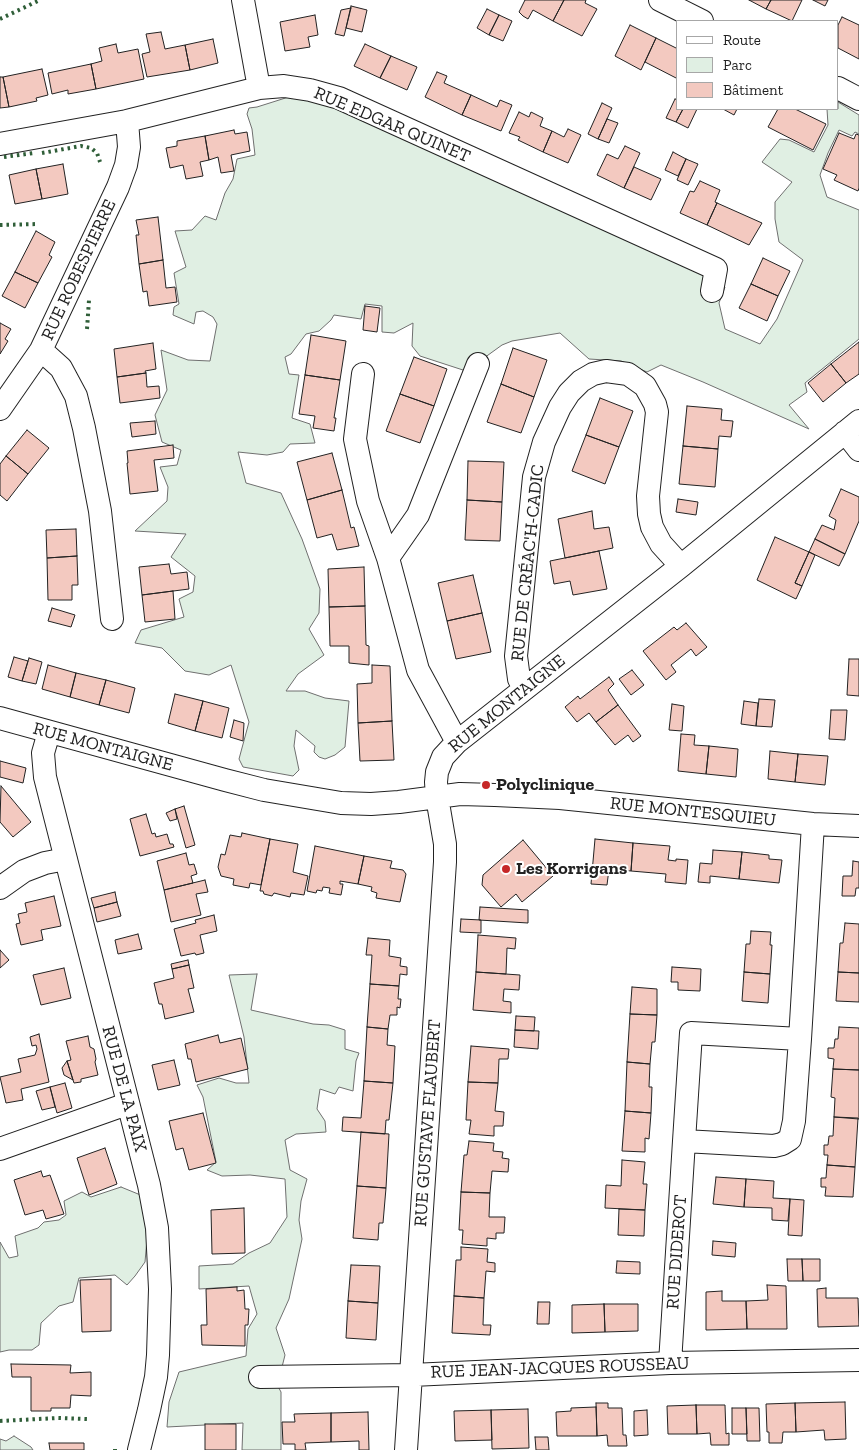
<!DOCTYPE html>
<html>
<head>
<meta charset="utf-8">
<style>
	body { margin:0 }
	#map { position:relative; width:859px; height:1450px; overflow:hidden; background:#fff; font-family:"Zilla Slab",serif }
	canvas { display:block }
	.legend { position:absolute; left:676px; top:20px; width:162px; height:90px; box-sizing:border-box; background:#fff; border:1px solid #a7a7a7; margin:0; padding:6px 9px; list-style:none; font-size:15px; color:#222 }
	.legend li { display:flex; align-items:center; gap:10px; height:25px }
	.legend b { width:25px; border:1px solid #a7a7a7 }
</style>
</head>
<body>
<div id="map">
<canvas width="859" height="1450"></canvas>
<ul class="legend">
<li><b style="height:6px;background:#fff"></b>Route</li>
<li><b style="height:14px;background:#e0efe3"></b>Parc</li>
<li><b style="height:14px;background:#f3c9c0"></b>Bâtiment</li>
</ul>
</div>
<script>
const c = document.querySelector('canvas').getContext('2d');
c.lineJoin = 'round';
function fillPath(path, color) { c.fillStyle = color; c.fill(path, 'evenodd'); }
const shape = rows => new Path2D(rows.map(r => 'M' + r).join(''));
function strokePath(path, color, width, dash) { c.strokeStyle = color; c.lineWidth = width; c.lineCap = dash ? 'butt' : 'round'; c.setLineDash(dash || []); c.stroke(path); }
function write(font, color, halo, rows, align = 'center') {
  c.font = font + ' "Zilla Slab",serif'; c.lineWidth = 4; c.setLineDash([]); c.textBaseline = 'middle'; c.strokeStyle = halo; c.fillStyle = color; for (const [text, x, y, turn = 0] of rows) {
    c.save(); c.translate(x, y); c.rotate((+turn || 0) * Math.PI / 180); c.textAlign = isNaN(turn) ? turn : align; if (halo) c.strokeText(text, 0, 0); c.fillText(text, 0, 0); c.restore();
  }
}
const green = shape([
	[295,95,333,103,698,272,725,287,719,303,725,329,760,344,777,319,803,260,779,242,775,219,775,202,792,182,762,162,780,139,789,140,814,152,828,125,827,109,838,109,838,102,859,115,859,134,855,132,852,136,839,130,828,153,820,175,827,197,859,210,859,339,805,383,807,392,789,405,809,429,703,382,661,365,647,372,621,361,589,359,560,333,512,341,502,345,466,371,420,356,412,346,413,323,394,333,382,332,382,306,365,304,361,319,334,315,331,320,319,331,306,334,291,354,285,357,289,374,299,375,292,418,310,424,315,443,290,444,283,452,267,455,238,452,246,483,281,493,302,539,320,589,319,613,309,629,324,655,298,674,286,691,305,691,325,698,349,701,345,747,335,755,325,759,319,757,314,752,315,746,296,730,294,746,299,770,293,776,243,767,239,759,249,722,231,665,209,675,185,671,162,648,135,643,141,630,184,617,179,599,193,592,195,576,171,557,186,534,135,531,167,501,168,487,160,467,177,465,181,450,162,442,155,415,167,390,161,350,188,360,210,361,217,324,213,317,203,311,196,312,194,324,173,315,174,307,179,304,174,273,186,267,175,231,192,230,205,216,216,220,225,193,233,179,237,159,255,155,252,129,247,114,249,108,257,107,295,95],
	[257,974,251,1010,313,1024,329,1025,345,1030,345,1049,359,1053,356,1061,353,1091,339,1087,335,1094,320,1089,317,1109,325,1121,326,1132,296,1134,285,1140,290,1170,307,1179,301,1201,299,1220,302,1239,289,1299,276,1328,285,1355,282,1367,274,1379,281,1392,281,1450,242,1450,243,1423,167,1427,169,1402,179,1372,246,1356,248,1329,257,1314,249,1286,199,1289,199,1266,233,1264,249,1253,270,1243,287,1217,285,1179,250,1175,222,1176,207,1170,216,1162,203,1097,197,1085,219,1078,236,1083,249,1083,244,1037,229,975,257,974],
	[121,1187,143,1196,148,1228,145,1262,135,1276,127,1285,115,1275,79,1278,73,1302,59,1306,41,1323,39,1345,32,1350,9,1350,0,1352,0,1242,9,1258,18,1256,15,1236,38,1228,44,1222,59,1220,66,1215,64,1201,82,1192,91,1197,121,1187],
	[14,1436,31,1447,33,1450,0,1450,0,1439,6,1441,14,1436]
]);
fillPath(green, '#e0efe3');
strokePath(green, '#6f6f6f', 1);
const building = shape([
	[525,0,564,0,553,21,533,10,528,19,523,16,519,12,525,0],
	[564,0,586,0,585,3,597,9,582,36,553,21,564,0],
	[749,0,771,0,766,9,749,0],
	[771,0,802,0,792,21,766,9,771,0],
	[813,0,828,0,825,6,813,0],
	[351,6,367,10,362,32,346,28,351,6],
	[351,8,344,36,335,34,341,10,351,8],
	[487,9,499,15,489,35,477,28,487,9],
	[315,15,318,35,308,37,310,47,285,51,280,22,315,15],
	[499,15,512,21,503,41,489,35,499,15],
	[842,17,859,25,859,59,838,48,838,25,842,17],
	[630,25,656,38,641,70,615,56,630,25],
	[161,32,165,49,185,45,190,70,147,77,142,54,150,52,146,34,161,32],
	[656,38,678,49,678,79,645,62,656,38],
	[213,39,218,63,190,70,185,45,213,39],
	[116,44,118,53,138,49,144,79,96,89,91,64,102,61,99,48,116,44],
	[365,44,391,56,380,78,354,66,365,44],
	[391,56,417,67,407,90,380,78,391,56],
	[91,64,96,89,68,94,68,90,52,94,48,73,91,64],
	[42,69,48,95,36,98,37,101,9,107,3,77,42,69],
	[437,72,447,76,444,83,471,95,462,115,425,97,437,72],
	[0,77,3,77,9,107,0,108,0,77],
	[471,95,497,107,500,100,512,105,501,131,462,115,471,95],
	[675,99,678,100,678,109,683,109,676,122,666,118,675,99],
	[602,103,612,108,598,139,588,134,602,103],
	[683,109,697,109,688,128,676,122,683,109],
	[723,109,737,109,734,115,723,109],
	[778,109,795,109,826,124,813,150,768,127,778,109],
	[519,112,529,117,531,112,543,118,540,126,552,131,543,152,518,140,520,137,509,133,519,112],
	[607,119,618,123,609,143,598,139,607,119],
	[568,129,581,135,568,163,543,152,552,131,564,137,568,129],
	[234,130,235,134,247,132,250,151,231,155,234,171,221,173,218,157,209,160,205,136,234,130],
	[839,133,854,139,856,134,859,135,859,188,858,191,834,180,837,175,823,169,839,133],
	[205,136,209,160,200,162,203,176,186,179,183,165,170,168,166,148,177,146,177,141,205,136],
	[625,146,640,153,624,188,597,175,607,154,618,159,625,146],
	[673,152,686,159,678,176,665,170,673,152],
	[686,159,698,164,688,185,677,180,686,159],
	[63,164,68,194,42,199,36,169,63,164],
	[634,167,661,179,651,200,624,188,634,167],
	[36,169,42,199,15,204,9,175,36,169],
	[700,181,720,190,715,202,717,203,707,225,680,213,690,191,694,192,700,181],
	[717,203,762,223,749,245,707,225,717,203],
	[158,217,163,260,139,264,136,235,139,235,136,220,158,217],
	[36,231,55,242,49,255,52,257,38,283,15,272,36,231],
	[763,258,790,271,778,296,751,284,763,258],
	[163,260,166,288,175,287,177,302,149,306,147,291,143,292,139,264,163,260],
	[15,272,38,283,25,308,2,296,15,272],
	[751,284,778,296,767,321,739,308,751,284],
	[365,306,380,308,377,332,363,330,365,306],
	[0,323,11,329,5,339,8,341,0,354,0,323],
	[311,335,346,341,340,380,305,375,311,335],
	[859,342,859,374,846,383,831,364,859,342],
	[153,343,156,369,145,371,146,373,117,377,114,349,153,343],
	[513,348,547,360,534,397,501,384,513,348],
	[414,357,447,369,434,406,400,394,414,357],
	[831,364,846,383,823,402,808,383,831,364],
	[146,373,147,387,159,386,160,398,120,403,117,377,146,373],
	[305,375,340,380,334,418,336,418,334,431,313,428,315,416,299,414,305,375],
	[501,384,534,397,521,433,487,422,501,384],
	[400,394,434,406,420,443,386,431,400,394],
	[600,398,633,411,619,447,586,435,600,398],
	[687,406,722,409,721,420,733,421,731,437,719,436,718,449,683,446,687,406],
	[155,421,156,434,132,437,130,423,155,421],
	[27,430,49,448,28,474,6,456,27,430],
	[586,435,619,447,605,484,572,471,586,435],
	[173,445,174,458,154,460,158,491,130,494,127,463,128,463,127,451,173,445],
	[683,446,718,449,715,487,679,484,683,446],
	[332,453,342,490,307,500,297,462,332,453],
	[6,456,28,474,7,501,0,495,0,464,6,456],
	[468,461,504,462,502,502,467,500,468,461],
	[841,489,859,497,859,521,845,554,815,539,822,525,834,530,836,520,829,516,841,489],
	[342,490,351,528,354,527,359,546,337,550,332,534,317,538,307,500,342,490],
	[678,499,698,502,696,515,676,512,678,499],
	[467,500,502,502,500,541,465,540,467,500],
	[592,511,594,529,609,527,613,548,565,558,558,519,592,511],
	[76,529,77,556,47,558,46,530,76,529],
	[775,537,809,552,795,583,802,586,796,599,757,580,775,537],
	[815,539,845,554,839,566,809,552,815,539],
	[599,551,607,589,573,595,570,581,554,584,550,561,599,551],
	[809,552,815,555,802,586,795,583,809,552],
	[77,556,78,585,72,585,72,600,48,600,47,558,77,556],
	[169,564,171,574,187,572,189,589,142,595,139,567,169,564],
	[364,567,365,606,329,607,328,569,364,567],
	[473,575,482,613,447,621,438,583,473,575],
	[173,591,175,619,145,622,142,595,173,591],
	[365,606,366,645,369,646,369,665,349,663,349,646,330,646,329,607,365,606],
	[52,608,75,615,71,627,48,621,52,608],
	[482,613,491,652,456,659,447,621,482,613],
	[686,623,707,647,696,656,691,649,671,665,676,672,666,680,643,651,674,627,677,630,686,623],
	[14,657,28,661,22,681,8,677,14,657],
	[29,658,42,662,36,684,22,681,29,658],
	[849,659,859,659,859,696,847,695,849,659],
	[48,665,76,673,70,697,42,689,48,665],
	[372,665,390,666,392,721,358,723,357,684,372,683,372,665],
	[632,670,644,685,631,695,619,679,632,670],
	[76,673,106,680,99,705,70,697,76,673],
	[609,677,614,684,608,690,618,705,596,722,589,713,577,722,565,707,578,696,580,699,609,677],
	[106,680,135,688,129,713,99,705,106,680],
	[175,694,203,701,195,731,168,723,175,694],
	[759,699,775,700,772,727,756,726,759,699],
	[203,701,229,708,222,738,195,731,203,701],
	[744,701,758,703,756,726,741,724,744,701],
	[672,704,684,706,682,731,669,730,672,704],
	[618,705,641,736,633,742,628,735,615,745,596,722,618,705],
	[831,710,847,710,845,740,829,739,831,710],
	[234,720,244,723,243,741,230,737,234,720],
	[392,721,394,760,360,761,358,723,392,721],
	[681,734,695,735,694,745,709,746,706,774,678,771,681,734],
	[709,746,738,749,736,777,706,774,709,746],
	[770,751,798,754,795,782,768,779,770,751],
	[798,754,828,756,825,785,795,782,798,754],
	[0,761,26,768,23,783,0,777,0,761],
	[1,786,31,822,13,837,0,822,1,786],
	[184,806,195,845,186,848,175,809,184,806],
	[175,809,177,819,170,821,166,813,175,809],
	[146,814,152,834,155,833,156,837,167,834,170,844,173,844,174,847,140,856,130,819,146,814],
	[242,833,270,839,261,885,250,883,249,888,233,885,234,879,221,876,218,867,221,854,225,855,230,835,241,837,242,833],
	[270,839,298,844,293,872,308,876,304,895,291,893,290,897,274,893,272,896,264,894,263,891,260,891,270,839],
	[595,839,633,843,631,871,609,869,607,885,591,884,595,839],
	[523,840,553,876,522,902,516,894,501,907,482,885,483,875,523,840],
	[633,843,670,846,668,860,676,861,676,859,688,860,686,884,665,882,666,874,631,871,633,843],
	[315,846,364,856,358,884,340,881,340,884,343,884,341,895,329,893,330,888,323,887,322,891,317,890,316,893,307,891,315,846],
	[713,850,742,852,739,879,710,876,710,883,698,882,700,863,712,864,713,850],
	[742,852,769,855,769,859,782,860,779,883,739,879,742,852],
	[186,853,189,865,194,864,197,874,191,876,193,883,164,890,157,861,186,853],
	[364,856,392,861,390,868,403,870,406,874,400,902,376,898,377,893,371,891,372,887,358,884,364,856],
	[853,861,859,862,859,888,856,888,855,896,842,896,843,876,852,876,853,861],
	[205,880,208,892,196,894,201,915,171,922,164,890,205,880],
	[115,892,117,902,94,908,91,898,115,892],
	[54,896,61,926,41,930,43,940,21,945,16,924,20,923,18,914,27,912,25,903,54,896],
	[117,902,121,916,97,922,94,908,117,902],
	[480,907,528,910,528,923,479,920,480,907],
	[214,915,217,931,200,935,204,953,196,955,195,953,181,956,174,929,196,923,195,920,214,915],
	[461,919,481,920,481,933,460,932,461,919],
	[845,923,859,924,859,973,838,972,840,943,843,943,845,923],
	[751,931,771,932,770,945,772,945,770,974,744,972,746,944,750,944,751,931],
	[138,934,142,949,118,954,115,940,138,934],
	[478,935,516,938,515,949,507,948,506,974,476,972,478,935],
	[368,938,390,940,389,956,401,958,400,966,407,967,407,975,400,974,399,986,370,984,372,955,366,955,368,938],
	[0,950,9,960,0,968,0,950],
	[188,960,189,965,172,969,171,964,188,960],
	[189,965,194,988,188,989,194,1012,165,1019,162,1004,159,1004,154,983,174,978,172,969,189,965],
	[672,967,701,969,700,991,678,990,678,982,671,982,672,967],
	[64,968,71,998,41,1005,33,975,64,968],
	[476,972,520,975,519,990,504,989,503,1001,511,1002,511,1013,473,1010,476,972],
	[744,972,770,974,768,1003,742,1001,744,972],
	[838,972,859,973,859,1002,836,1001,838,972],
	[370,984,399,986,398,999,401,999,400,1008,397,1007,397,1015,390,1015,388,1029,367,1027,370,984],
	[632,987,657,989,657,1015,630,1014,632,987],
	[630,1014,657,1015,655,1042,652,1042,650,1064,627,1062,630,1014],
	[516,1016,535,1017,534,1031,515,1030,516,1016],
	[367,1027,388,1029,387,1045,395,1046,393,1083,364,1081,367,1027],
	[839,1027,859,1028,859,1070,833,1069,834,1059,828,1058,828,1048,834,1048,835,1039,838,1039,839,1027],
	[515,1030,539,1031,538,1049,514,1047,515,1030],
	[39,1034,49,1082,21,1089,23,1100,6,1103,0,1077,21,1072,18,1059,35,1055,37,1049,36,1045,32,1046,30,1037,39,1034],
	[218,1035,220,1043,241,1038,248,1069,196,1082,191,1059,188,1059,185,1044,218,1035],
	[88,1036,90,1047,94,1049,96,1059,95,1062,98,1075,81,1079,81,1082,74,1083,67,1061,71,1060,66,1041,88,1036],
	[471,1046,509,1049,508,1059,499,1059,498,1083,468,1082,471,1046],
	[174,1060,180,1085,158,1090,152,1065,174,1060],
	[67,1061,73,1080,64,1075,62,1068,67,1061],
	[627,1062,650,1064,649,1087,652,1087,651,1113,625,1111,627,1062],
	[833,1069,859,1070,859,1119,834,1117,835,1098,831,1097,833,1069],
	[364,1081,393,1083,389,1120,386,1120,385,1134,342,1131,343,1117,361,1118,364,1081],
	[468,1082,498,1083,495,1111,504,1112,503,1126,494,1126,494,1136,469,1134,471,1120,466,1120,468,1082],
	[65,1083,72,1108,57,1113,50,1087,65,1083],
	[50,1087,55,1107,42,1110,36,1091,50,1087],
	[625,1111,651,1113,649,1139,645,1138,645,1152,622,1151,625,1111],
	[203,1113,216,1163,189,1170,183,1148,176,1150,169,1121,203,1113],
	[834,1117,858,1118,855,1167,827,1165,828,1155,824,1155,824,1145,828,1145,829,1136,833,1136,834,1117],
	[361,1132,389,1134,386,1188,357,1186,361,1132],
	[469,1141,494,1143,493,1151,503,1152,502,1158,509,1159,508,1172,492,1171,490,1193,461,1192,464,1155,467,1155,469,1141],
	[105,1148,117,1184,89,1195,77,1158,105,1148],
	[622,1160,645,1162,643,1184,647,1184,645,1210,605,1208,606,1185,621,1186,622,1160],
	[827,1165,855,1167,853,1197,825,1196,826,1187,821,1187,821,1178,826,1178,827,1165],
	[41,1171,43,1177,50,1175,64,1214,46,1219,43,1210,25,1215,14,1180,41,1171],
	[716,1177,746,1179,744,1207,713,1204,716,1177],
	[746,1179,774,1181,773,1198,790,1199,788,1221,772,1220,772,1208,744,1207,746,1179],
	[357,1186,386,1188,383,1223,379,1223,378,1240,353,1238,357,1186],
	[461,1192,490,1193,489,1217,505,1217,504,1233,496,1233,496,1239,487,1238,487,1246,462,1244,463,1230,459,1230,461,1192],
	[790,1199,804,1200,802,1236,788,1235,790,1199],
	[244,1208,245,1253,212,1254,211,1210,244,1208],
	[619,1209,645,1210,644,1236,618,1235,619,1209],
	[713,1241,736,1243,735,1257,712,1255,713,1241],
	[461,1247,488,1249,487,1262,495,1263,495,1272,486,1271,484,1298,454,1296,456,1260,461,1260,461,1247],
	[787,1259,802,1259,803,1281,788,1281,787,1259],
	[802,1259,820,1259,820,1281,803,1281,802,1259],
	[617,1261,640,1262,640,1274,616,1273,617,1261],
	[351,1265,380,1266,378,1303,348,1301,351,1265],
	[111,1279,111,1331,82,1332,80,1280,111,1279],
	[767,1285,786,1286,787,1329,747,1329,746,1301,768,1300,767,1285],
	[237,1287,237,1291,244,1290,245,1309,249,1309,248,1325,245,1325,245,1346,202,1345,201,1325,207,1325,206,1289,237,1287],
	[826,1288,826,1298,858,1298,859,1326,818,1327,817,1289,826,1288],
	[722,1291,722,1301,746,1301,747,1329,706,1330,706,1292,722,1291],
	[454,1296,484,1298,483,1325,491,1325,490,1335,452,1333,454,1296],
	[348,1301,378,1303,376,1340,346,1338,348,1301],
	[538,1302,550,1302,549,1324,537,1324,538,1302],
	[604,1304,605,1332,572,1333,572,1305,604,1304],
	[604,1304,638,1304,638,1331,605,1332,604,1304],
	[11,1364,71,1365,70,1373,91,1372,91,1396,71,1395,70,1408,51,1408,51,1411,31,1411,31,1377,12,1377,11,1364],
	[845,1402,846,1439,825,1440,824,1430,796,1432,795,1403,845,1402],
	[596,1403,608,1403,608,1408,622,1408,623,1435,626,1435,627,1446,608,1446,607,1435,597,1436,596,1403],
	[795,1403,796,1432,783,1432,782,1443,769,1443,769,1432,767,1432,766,1404,795,1403],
	[696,1405,697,1434,668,1434,667,1406,696,1405],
	[696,1405,725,1405,726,1434,729,1433,729,1445,711,1445,710,1433,697,1434,696,1405],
	[596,1407,597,1436,557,1436,556,1412,571,1411,571,1408,596,1407],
	[732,1408,746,1408,747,1434,732,1434,732,1408],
	[746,1408,759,1408,760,1441,747,1441,746,1408],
	[528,1409,529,1448,492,1449,491,1410,528,1409],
	[491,1410,492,1440,455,1441,454,1411,491,1410],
	[647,1410,648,1435,634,1436,634,1411,647,1410],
	[368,1412,369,1450,359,1450,359,1441,331,1442,331,1413,368,1412],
	[331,1413,331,1442,305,1443,306,1450,295,1450,295,1444,283,1444,282,1422,295,1422,294,1414,331,1413],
	[205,1424,236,1424,236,1450,205,1450,205,1424],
	[535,1437,548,1437,549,1450,536,1450,535,1437],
	[49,1443,84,1443,84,1450,50,1450,49,1443]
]);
fillPath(building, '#f3c9c0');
strokePath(building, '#222', 1);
const street = shape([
	[243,0,259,88],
	[660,0,702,21],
	[838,88,859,99],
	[0,144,127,121,259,88,284,86,310,90,339,98,716,269,712,291],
	[41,350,61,368,76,396,84,428,100,511,112,619],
	[363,374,355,439,368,501,388,558,418,670,457,742],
	[0,409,41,350,118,187,126,165,129,147,127,121],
	[845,432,859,450],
	[388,558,418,515,478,364],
	[524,689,519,679,516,656,534,477,544,442,560,407,569,393,581,381,593,374,606,371,628,374,645,386,655,404,657,412,648,496,649,514,652,527,661,544,681,566],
	[0,718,225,780,264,790,341,803,371,804,399,802,460,794,495,795,560,798,813,824,859,826],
	[49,732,43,753,45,777,149,1185,157,1228,160,1289,158,1355,156,1377,149,1410,139,1450],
	[0,888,24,871,45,863,66,859],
	[684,1141,691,1033,800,1039,813,824],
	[0,1149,127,1104],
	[670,1363,684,1141,774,1146,782,1144,790,1139,794,1121,800,1039],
	[260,1377,412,1375,670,1363,859,1360],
	[406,1450,445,862,445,844,437,797,436,782,437,772,443,757,457,742,681,566,859,421]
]);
strokePath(street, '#222', 24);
strokePath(street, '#fff', 22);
strokePath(shape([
	[0,19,40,0],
	[42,153,81,146,91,148,97,153,100,162],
	[4,157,34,153],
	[0,225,38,224],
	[87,329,89,300],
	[0,1421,58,1418,88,1419],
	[115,1450,115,1449]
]), '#2f5e38', 4, [2.5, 4]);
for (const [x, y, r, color] of [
	[486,785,5,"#c62828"],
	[506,869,5,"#c62828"]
]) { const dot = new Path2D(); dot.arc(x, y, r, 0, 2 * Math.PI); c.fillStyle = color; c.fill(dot); strokePath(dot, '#fff', 2); }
write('18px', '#222', '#fff', [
	["RUE EDGAR QUINET",392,125,23],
	["RUE ROBESPIERRE",79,270,-65],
	["RUE DE CRÉAC'H-CADIC",528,563,-84],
	["RUE MONTAIGNE",507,704,-39],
	["RUE MONTAIGNE",103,747,15],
	["RUE MONTESQUIEU",693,812,6],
	["RUE DE LA PAIX",124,1089,75],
	["RUE GUSTAVE FLAUBERT",428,1123,-86],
	["RUE DIDEROT",677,1252,-86],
	["RUE JEAN-JACQUES ROUSSEAU",560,1368,-2]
]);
write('bold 18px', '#222', '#fff', [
	["Polyclinique",496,785],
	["Les Korrigans",516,869]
], 'left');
</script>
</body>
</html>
